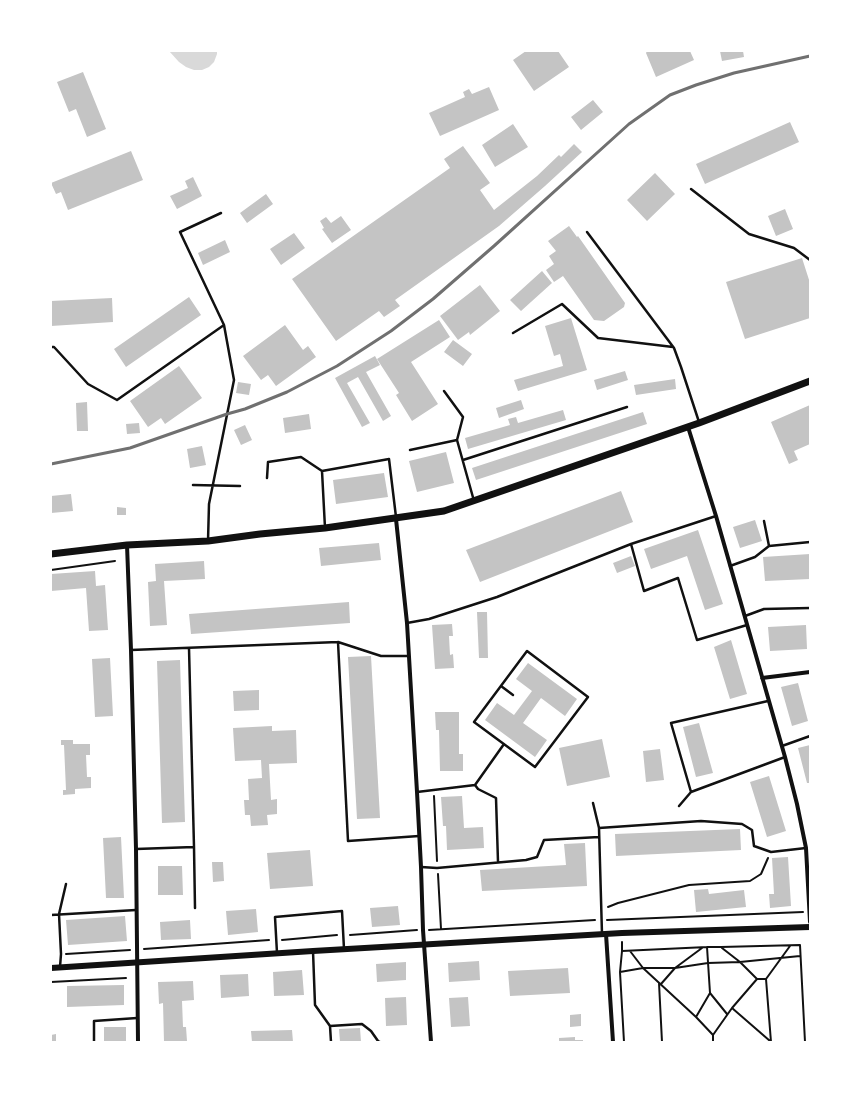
<!DOCTYPE html>
<html>
<head>
<meta charset="utf-8">
<style>
	body { margin:0 }
	#map { position:relative; width:861px; height:1093px; overflow:hidden; background:#fff; font-family:"Exo 2",sans-serif }
	canvas { display:block }
	.frame { position:absolute; inset:0; border:52px solid #fff; pointer-events:none }
</style>
</head>
<body>
<div id="map">
<canvas width="861" height="1093"></canvas>
<div class="frame"></div>
</div>
<script>
const c = document.querySelector('canvas').getContext('2d');
c.lineJoin = 'round';
function fillPath(path, color) { c.fillStyle = color; c.fill(path, 'evenodd'); }
const shape = rows => new Path2D(rows.map(r => 'M' + r).join(''));
function strokePath(path, color, width, dash) { c.strokeStyle = color; c.lineWidth = width; c.lineCap = dash ? 'butt' : 'round'; c.setLineDash(dash || []); c.stroke(path); }
fillPath(shape([
	[169,51,217,51,217,54,214,62,209,67,202,70,194,70,186,67,179,62]
]), '#d9d9d9');
fillPath(shape([
	[526,51,558,51,569,67,534,91,513,60],
	[647,51,690,51,694,60,656,77,646,53],
	[720,51,743,51,744,57,722,61],
	[83,72,106,129,87,137,76,109,69,112,57,82],
	[489,87,499,110,440,136,429,113,465,97,463,92,469,89,472,94],
	[593,100,603,112,581,130,571,117],
	[790,122,799,142,705,184,696,164],
	[513,124,528,147,495,167,482,145],
	[574,144,582,152,545,186,499,226,395,300,400,306,384,317,379,311,336,341,292,279,450,168,444,159,463,146,490,183,480,190,494,210,537,176,559,155,561,157],
	[131,151,143,180,68,210,61,192,56,194,51,183],
	[655,173,675,194,647,221,627,200],
	[193,177,202,196,177,209,170,196,188,188,185,181],
	[266,194,273,204,247,223,240,213],
	[785,209,793,229,776,236,768,216],
	[341,216,351,230,332,243,322,229,324,228,320,221,326,217,331,223],
	[569,226,577,237,578,236,625,303,624,307,604,321,594,320,563,276,554,282,546,270,554,264,549,256,556,251,548,241],
	[294,233,305,248,281,265,270,249],
	[225,240,230,252,203,265,198,253],
	[802,258,810,283,810,318,745,339,726,282],
	[542,271,552,283,521,311,510,300],
	[480,285,500,311,470,335,469,332,458,340,440,316],
	[189,297,201,315,126,367,114,349],
	[112,298,113,322,51,326,51,301],
	[571,318,587,370,518,391,514,380,563,366,560,354,554,356,545,326],
	[439,320,450,337,411,362,438,404,412,421,396,395,399,393,377,359],
	[285,325,303,350,308,346,316,357,276,386,268,375,261,380,243,356],
	[453,340,472,354,463,366,444,352],
	[375,356,380,365,366,372,391,416,383,421,358,377,347,383,370,423,362,427,335,378],
	[179,366,202,398,165,424,161,418,148,427,130,401],
	[625,371,628,380,597,390,594,380],
	[675,379,676,389,636,395,634,385],
	[238,382,251,384,249,395,236,393],
	[521,400,524,409,499,418,496,408],
	[87,402,88,431,77,431,76,403],
	[810,405,810,444,794,451,798,460,789,464,771,422],
	[563,410,566,420,468,449,465,438,510,425,508,419,516,417,518,423],
	[643,412,647,424,476,480,472,468],
	[309,414,311,429,285,433,283,418],
	[139,423,140,433,127,434,126,424],
	[245,425,252,440,241,445,234,430],
	[202,446,206,465,190,468,187,449],
	[446,452,454,483,417,492,409,461],
	[384,473,388,497,336,504,333,480],
	[621,491,633,522,480,582,466,550],
	[71,494,73,511,51,513,51,496],
	[117,507,126,508,126,515,117,515],
	[755,520,762,541,740,548,733,527],
	[698,530,723,604,705,610,687,556,651,569,644,549],
	[379,543,381,560,321,566,319,548],
	[810,554,810,579,765,581,763,557],
	[631,556,635,566,617,573,613,563],
	[204,561,205,579,164,581,167,625,150,626,148,582,156,581,155,564],
	[95,571,96,586,105,585,108,630,89,631,86,588,51,591,51,574],
	[349,602,350,623,191,634,189,614],
	[477,612,487,612,488,658,479,658],
	[452,624,453,636,449,636,450,655,453,654,454,668,435,669,432,625],
	[806,625,807,649,770,651,768,627],
	[731,640,747,694,730,699,714,647],
	[371,656,380,818,357,819,348,657],
	[110,658,113,716,95,717,92,659],
	[180,660,185,822,162,823,157,661],
	[528,663,577,699,565,716,541,698,523,723,547,740,535,757,485,720,497,703,514,715,532,691,516,679],
	[798,683,808,721,792,726,781,687],
	[259,690,259,710,234,711,233,691],
	[435,712,459,712,459,754,463,754,463,771,440,771,439,730,436,730],
	[699,723,713,773,696,777,683,727],
	[272,726,272,731,296,730,297,763,269,764,271,800,277,799,277,814,267,815,268,825,251,826,250,815,245,815,244,800,249,800,248,779,262,778,261,760,235,761,233,728],
	[602,739,610,777,567,786,559,748],
	[61,740,73,740,73,744,90,744,90,755,86,755,87,777,91,777,91,788,75,789,75,794,63,795,63,790,66,790,64,745,61,745],
	[810,745,810,783,807,783,798,748],
	[660,749,664,780,646,782,643,751],
	[769,776,786,831,767,837,750,782],
	[462,796,464,828,483,827,484,848,447,850,446,826,443,826,441,797],
	[740,829,741,850,616,856,615,834],
	[121,837,124,898,106,898,103,838],
	[585,843,587,886,482,891,480,870,566,865,564,844],
	[310,850,313,886,270,889,267,853],
	[788,857,791,906,770,908,769,894,774,894,772,858],
	[212,862,223,862,224,881,213,882],
	[158,866,182,866,183,895,158,895],
	[708,889,709,894,744,890,746,907,696,912,694,890],
	[398,906,400,925,372,927,370,908],
	[256,909,258,932,228,935,226,911],
	[125,916,127,941,68,945,66,920],
	[190,920,191,939,161,940,160,922],
	[479,961,480,980,449,982,448,963],
	[406,962,406,980,377,982,376,964],
	[568,968,570,993,510,996,508,971],
	[302,970,304,995,274,996,273,972],
	[248,974,249,996,221,998,220,975],
	[193,981,194,1000,182,1001,183,1027,186,1027,187,1041,164,1042,163,1003,159,1004,158,982],
	[124,985,124,1005,67,1007,67,986],
	[406,997,407,1025,386,1026,385,998],
	[468,997,470,1026,451,1027,449,998],
	[581,1014,581,1026,570,1027,570,1015],
	[104,1027,126,1027,126,1042,104,1042],
	[360,1028,361,1042,340,1042,339,1029],
	[292,1030,293,1042,252,1042,251,1031],
	[56,1034,56,1042,51,1042,51,1035],
	[575,1037,575,1040,583,1040,583,1042,559,1042,559,1038]
]), '#c4c4c4');
strokePath(shape([
	[51,570,115,561],
	[434,796,437,861],
	[438,874,441,929],
	[608,907,618,903,689,885,750,881,761,874,768,858],
	[607,920,803,912],
	[429,930,595,920],
	[350,935,417,930],
	[282,940,337,935],
	[622,942,622,951,620,972,624,1042],
	[722,948,740,962,757,979],
	[144,949,269,940],
	[622,951,707,947,721,947,800,945,805,1042],
	[630,951,643,968,696,1017,713,1035],
	[66,954,130,950],
	[620,972,643,968,675,968,708,963,740,962,800,956],
	[766,979,771,1042],
	[51,982,126,978],
	[659,983,662,1042],
	[661,984,675,968,702,948],
	[710,993,727,1014],
	[732,1008,770,1041],
	[696,1017,710,993,707,947],
	[713,1042,713,1035,732,1008,757,979,766,979,790,946]
]), '#111', 2);
strokePath(shape([
	[691,189,749,234,794,248,810,260],
	[587,232,674,348,681,367,699,422],
	[513,333,562,304,598,338,673,347],
	[51,347,54,347,88,384,117,400,224,325],
	[444,391,463,417,457,440],
	[410,450,457,440,474,501],
	[463,460,627,407],
	[322,471,325,528],
	[267,478,268,462,301,457,322,471,389,459,396,517],
	[193,485,240,486],
	[764,521,769,546],
	[208,541,209,504,234,380,224,325,180,232,221,213],
	[631,544,644,591,678,578,697,640,747,625],
	[730,566,755,557,769,546,810,542],
	[745,616,764,609,810,608],
	[407,623,429,619,497,597,631,544,716,516],
	[338,642,348,841,419,836],
	[189,648,194,847],
	[131,650,338,642,381,656,408,656],
	[527,651,588,697,535,767,474,722,527,651],
	[501,686,513,695],
	[782,746,810,736],
	[475,785,478,789,496,798,498,862],
	[417,792,475,785,504,744],
	[691,792,671,723,768,701],
	[593,803,599,828],
	[679,806,691,792,785,757],
	[136,849,194,847,195,908],
	[421,867,437,868,526,860,537,857,544,840,599,837],
	[51,915,136,910],
	[602,934,599,828,701,821,742,824,752,830,754,846,771,852,806,848],
	[313,951,315,1005,330,1026],
	[277,953,275,917,342,911,344,949],
	[60,967,61,954,59,914,66,884],
	[94,1042,94,1021,137,1018],
	[331,1042,330,1026,362,1024,371,1031,378,1041,380,1042]
]), '#111', 2.5);
strokePath(shape([
	[688,427,716,516,785,757,797,804,806,848,810,922],
	[396,519,407,623,417,792,421,867,423,930,431,1042],
	[127,545,131,650,136,849,138,1042],
	[762,678,810,672],
	[606,934,613,1042]
]), '#111', 4);
strokePath(shape([
	[51,968,313,951,622,933,810,927]
]), '#111', 6);
strokePath(shape([
	[51,554,127,545,208,541,260,534,325,528,444,511,699,423,810,381]
]), '#111', 7);
strokePath(shape([
	[51,464,130,448,227,414,245,409,287,392,337,366,391,331,433,299,494,246,629,124,670,95,696,85,734,73,810,56]
]), '#707070', 3);
</script>
</body>
</html>
